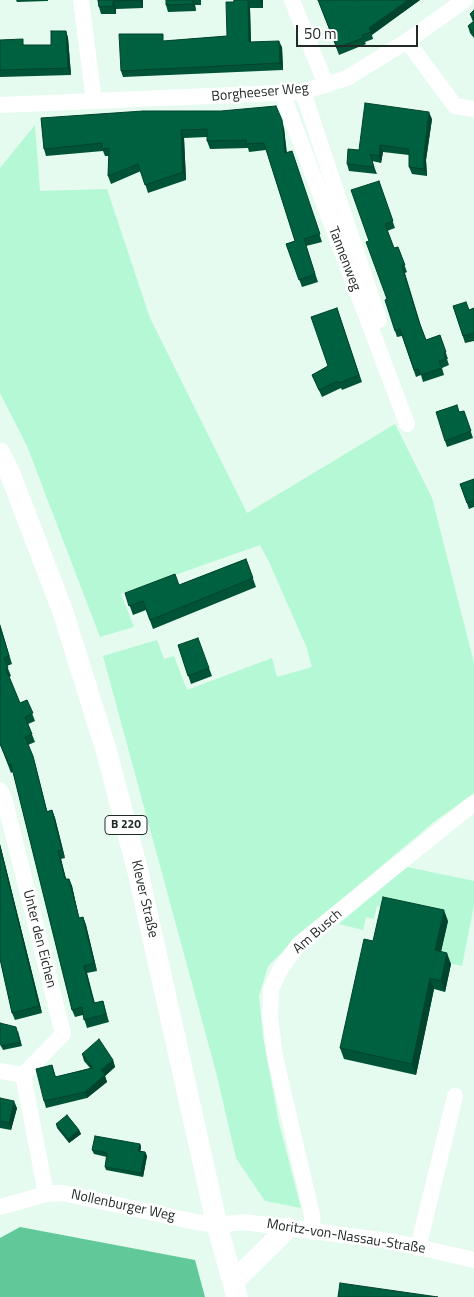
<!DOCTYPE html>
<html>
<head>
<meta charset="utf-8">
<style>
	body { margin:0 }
	#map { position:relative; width:474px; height:1297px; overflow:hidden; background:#e5fbef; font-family:"Titillium Web",sans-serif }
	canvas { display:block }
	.scale { position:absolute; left:296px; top:25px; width:122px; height:22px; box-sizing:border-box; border:2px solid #222a26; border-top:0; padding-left:6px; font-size:15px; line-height:18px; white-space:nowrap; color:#222a26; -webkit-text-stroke:4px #fff; paint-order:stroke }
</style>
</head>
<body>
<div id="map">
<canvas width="474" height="1297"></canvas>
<div class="scale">50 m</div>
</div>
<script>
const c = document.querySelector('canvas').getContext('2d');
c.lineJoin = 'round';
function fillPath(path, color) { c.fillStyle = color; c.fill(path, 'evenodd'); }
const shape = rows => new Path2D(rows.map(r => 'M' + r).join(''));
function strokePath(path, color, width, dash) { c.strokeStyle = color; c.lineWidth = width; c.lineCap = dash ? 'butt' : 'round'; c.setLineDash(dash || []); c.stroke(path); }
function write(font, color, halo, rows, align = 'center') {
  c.font = font + ' "Titillium Web",sans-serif'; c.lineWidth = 5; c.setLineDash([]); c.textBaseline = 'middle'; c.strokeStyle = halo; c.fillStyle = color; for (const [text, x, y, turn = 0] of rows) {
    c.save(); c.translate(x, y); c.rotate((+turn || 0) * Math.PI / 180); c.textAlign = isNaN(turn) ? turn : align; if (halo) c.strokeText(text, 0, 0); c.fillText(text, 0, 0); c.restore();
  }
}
fillPath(shape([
	[35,125,40,191,107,189,150,318,247,513,395,424,432,498,474,663,474,793,435,821,300,934,268,966,259,996,263,1037,279,1123,301,1208,265,1201,236,1158,216,1072,103,656,157,640,164,659,174,656,187,690,272,658,277,677,312,667,306,646,269,562,260,545,121,594,134,627,100,637,27,446,0,393,0,168],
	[407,867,474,881,474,905,462,966,439,961,448,921,377,906,374,919,366,917,363,930,339,924]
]), '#b4f8d5');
fillPath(shape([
	[20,1227,195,1260,205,1297,0,1297,0,1238]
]), '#61c999');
strokePath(shape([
	[81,0,94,101],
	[292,0,326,85],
	[407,41,455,106,474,109],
	[303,92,379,320],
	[282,93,407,424],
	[0,105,303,92,347,78,407,41,465,0],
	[0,790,4,798,63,1034,23,1075,46,1194],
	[0,1071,23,1075],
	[0,1207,46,1194,62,1193,196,1222,217,1225,244,1222,396,1242,474,1260],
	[313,1232,312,1215,275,1057,270,1016,271,989,281,968,299,944,474,803],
	[418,1248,455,1096]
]), '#fff', 16);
strokePath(shape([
	[0,453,11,476,63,612,107,753,138,872,217,1225,237,1297],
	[233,1282,288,1228]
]), '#fff', 21);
fillPath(shape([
	[16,0,48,0,48,1,17,2],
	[98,0,143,0,143,8,116,9,116,14,101,14,99,7],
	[166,0,201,0,201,5,195,5,196,11,168,12,166,5],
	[234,0,263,0,263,8,250,8,251,42,282,47,283,70,123,77,121,71,165,41,227,36],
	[318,0,356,1,420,0,372,35,373,39,365,42,366,44,339,55],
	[474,10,474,38,470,33,468,26,473,22,470,14],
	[66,31,68,38,71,75,0,77,0,40,25,45,51,45],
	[41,118,284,128,287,153,292,151,322,242,306,246,318,282,302,287,286,244,295,241,266,150,249,152,248,148,210,149,207,141,207,137,184,138,186,180,148,193,141,171,111,184,108,176,109,156,105,156,103,151,46,156,44,149],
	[432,119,426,160,427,176,412,174,409,167,409,155,383,152,381,163,372,161,377,174,349,171,347,164,359,150],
	[379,181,395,228,387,231,394,248,398,247,407,272,405,273,421,326,426,340,440,335,448,359,447,359,449,365,442,368,444,375,423,382,421,375,416,377,402,336,397,337,385,300,387,299],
	[453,306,469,310,474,308,474,341,465,343],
	[337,308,362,382,342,390,341,388,322,397,312,375,328,366],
	[464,411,473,438,447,447,445,441,459,412],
	[474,479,474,507,469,509,460,484],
	[246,559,256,587,153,629,146,610,133,615,125,593,179,585],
	[0,624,12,664,7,666,11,676,9,677,20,703,27,700,35,721,28,724,35,742,28,745,35,763,47,811,52,810,55,818,65,858,61,859,66,879,69,879,72,886,79,918,83,917,86,925,97,971,87,973,94,1003,103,1001,109,1022,87,1028,83,1015,75,1017,72,1010,13,772,11,773,0,744],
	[178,645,209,668,212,676,191,684],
	[0,844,42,1013,15,1020,12,1013,0,959],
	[448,921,441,951,451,964,445,992,434,989,416,1075,344,1059,340,1048,373,941],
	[18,1031,22,1046,3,1050,1,1046],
	[82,1054,113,1060,115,1067,105,1076,107,1082,87,1098,46,1108,44,1101,52,1065,56,1077,90,1068,84,1061],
	[0,1098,17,1108,11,1130,0,1128],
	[56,1124,79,1130,81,1134,69,1143,57,1128],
	[140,1144,141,1147,140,1151,145,1152,147,1156,143,1177,106,1170,105,1167,107,1157,94,1154,92,1150]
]), '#005337');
fillPath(shape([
	[140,0,143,0,143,8],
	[193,0,195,5,196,11,193,4],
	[261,0,263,0,263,8,261,2],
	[408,0,420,0,371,35,369,28],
	[113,1,116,9,116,14,113,6],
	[248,2,250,8,251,48,249,42],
	[66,31,68,38,71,75,68,68],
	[279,41,282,47,283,70,280,63],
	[429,112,432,119,426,160,427,176,424,169,424,153],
	[282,120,284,128,287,161,285,153],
	[181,130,184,138,186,180,183,172],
	[380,145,383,152,381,163,379,156],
	[52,810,55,818,65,858,62,850],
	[0,844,42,1013,39,1006,0,847],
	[58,851,61,859,68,887,65,879],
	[69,879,72,886,81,926,79,918],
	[444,910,448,921,439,961,435,950],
	[83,917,86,925,97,971,94,963],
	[447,953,451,964,445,992,441,981],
	[84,966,87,973,97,1011,94,1003],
	[430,978,434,989,416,1075,412,1064],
	[113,1060,115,1067,105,1076,107,1082,87,1098,85,1092,101,1070],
	[14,1101,17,1108,11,1130,9,1123],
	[79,1130,81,1134,69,1143,68,1139],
	[140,1144,141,1147,140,1155,138,1151],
	[145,1152,147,1156,143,1177,141,1173]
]), '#00442d');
const building = shape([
	[98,0,140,0,113,1,113,6,99,7,98,0],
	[166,0,193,0,193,4,166,5,166,0],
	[234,0,261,0,261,2,248,2,249,42,279,41,280,63,121,71,119,34,163,34,163,41,227,36,226,2,234,2,234,0],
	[318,0,356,0,356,1,358,0,408,0,369,28,371,32,362,35,363,38,337,48,318,0],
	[474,10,474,19,470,14,474,10],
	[474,21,474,34,468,26,474,21],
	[51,31,66,31,68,68,0,70,0,40,23,39,23,45,51,45,51,31],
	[365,103,429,112,424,153,424,169,409,167,409,149,380,145,379,156,370,154,374,167,347,164,348,149,359,150,365,103],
	[276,106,282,120,285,153,292,151,320,234,304,239,315,274,299,280,286,244,295,241,264,143,246,144,246,140,207,141,207,129,181,130,183,172,145,185,138,164,108,176,109,148,102,149,102,143,44,149,41,118,143,111,221,111,276,106],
	[379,181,393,221,385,224,394,248,398,247,405,265,402,266,419,322,426,340,440,335,446,352,444,353,446,359,439,361,442,368,421,375,418,369,414,370,400,329,395,331,385,300,387,299,366,242,369,241,351,190,379,181],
	[466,302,469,310,474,308,474,333,463,336,453,306,466,302],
	[337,308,359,375,339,383,338,381,319,390,312,375,328,366,311,317,337,308],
	[457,405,459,412,464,411,471,431,445,441,436,412,457,405],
	[474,479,474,500,467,503,460,484,474,479],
	[246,559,253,578,150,620,143,601,129,606,125,593,175,574,179,585,246,559],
	[0,626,9,656,4,658,8,668,6,669,20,703,27,700,33,713,25,717,32,734,25,737,33,756,47,812,52,810,62,850,58,851,65,879,69,879,79,918,83,917,94,963,84,966,94,1003,103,1001,106,1014,84,1020,82,1007,72,1010,11,764,9,765,0,744,0,626],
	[198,638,209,668,188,676,178,645,198,638],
	[0,847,39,1006,12,1013,0,959,0,847],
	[383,897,444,910,435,950,447,953,441,981,430,978,412,1064,340,1048,364,939,373,941,383,897],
	[0,1023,16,1027,20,1042,1,1046,0,1041,0,1023],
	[99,1039,113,1060,101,1070,105,1075,85,1092,44,1101,36,1069,52,1065,55,1077,93,1068,82,1054,99,1039],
	[0,1098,14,1101,9,1123,0,1121,0,1098],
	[67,1115,79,1130,68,1139,56,1124,67,1115],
	[95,1136,140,1144,138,1151,145,1152,141,1173,105,1167,107,1153,92,1150,95,1136],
	[340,1283,438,1297,338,1297,340,1283]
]);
fillPath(building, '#006140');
strokePath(building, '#00442d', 1);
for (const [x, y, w] of [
	[126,825,42]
]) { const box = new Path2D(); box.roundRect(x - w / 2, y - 9.5, w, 19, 4); c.fillStyle = '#fff'; c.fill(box); strokePath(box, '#222a26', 1); }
write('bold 12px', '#222a26', null, [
	["B 220",126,825]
]);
write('14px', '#222a26', '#fff', [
	["Borgheeser Weg",260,93,-5],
	["Tannenweg",344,259,69],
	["Klever Straße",144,899,77],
	["Am Busch",318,932,-41],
	["Unter den Eichen",39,939,76],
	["Nollenburger Weg",123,1206,12],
	["Moritz-von-Nassau-Straße",346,1237,9]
]);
</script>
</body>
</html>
